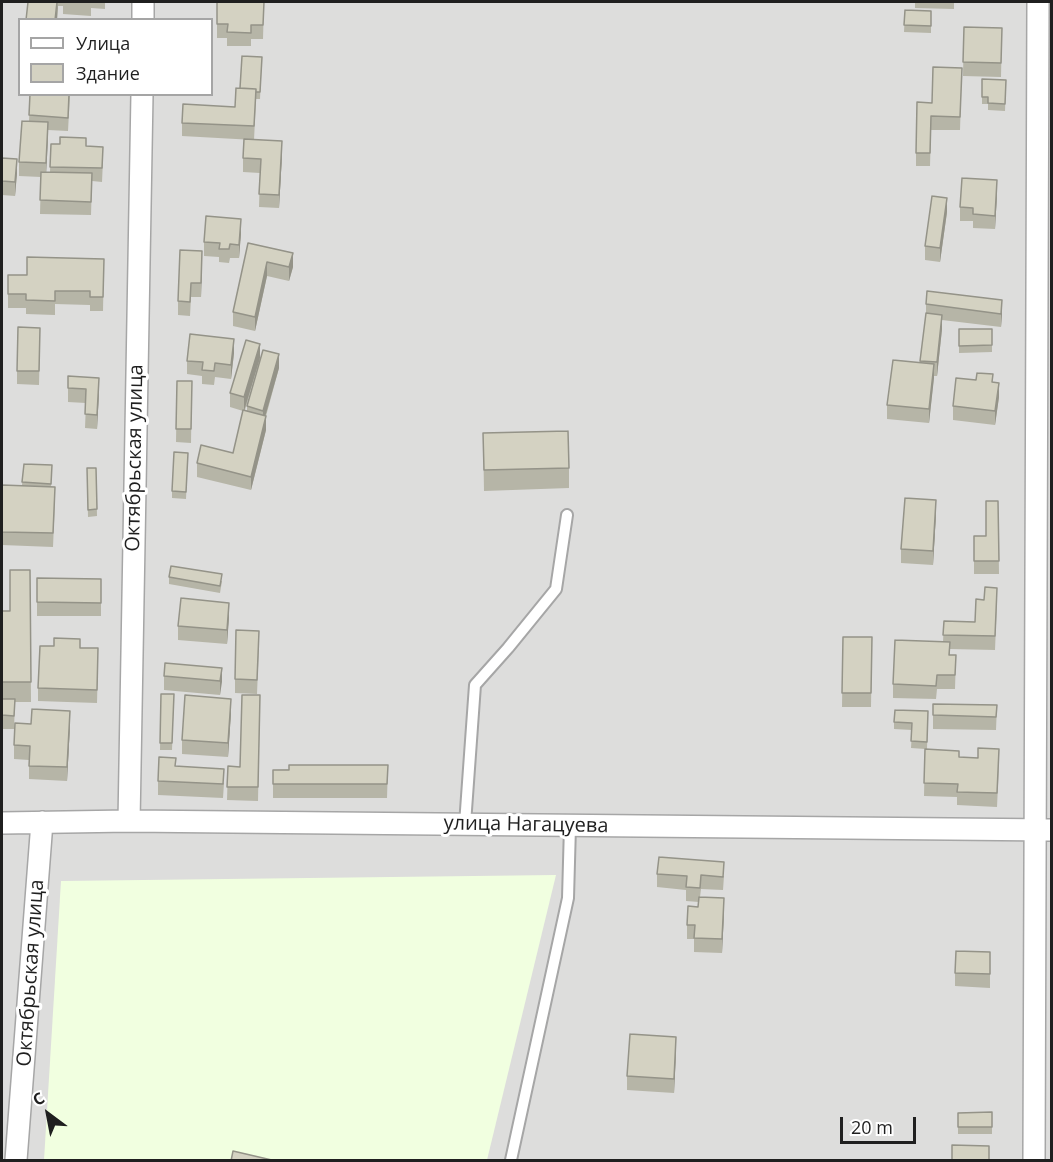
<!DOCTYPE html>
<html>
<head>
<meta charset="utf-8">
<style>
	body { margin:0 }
	#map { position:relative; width:1053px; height:1162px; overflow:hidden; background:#f0f1e5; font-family:"Open Sans",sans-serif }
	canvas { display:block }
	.frame { position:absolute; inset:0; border:3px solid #1f1f1f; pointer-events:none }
	.legend { position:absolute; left:18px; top:18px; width:195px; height:78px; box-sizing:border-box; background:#fff; border:2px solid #a5a5a5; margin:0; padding:8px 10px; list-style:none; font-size:18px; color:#1f1f1f }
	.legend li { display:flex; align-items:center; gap:12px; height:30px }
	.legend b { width:30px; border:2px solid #a5a5a5 }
	.north { position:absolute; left:18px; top:1084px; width:60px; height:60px; -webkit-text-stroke:4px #fff; paint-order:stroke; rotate:328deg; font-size:16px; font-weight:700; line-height:24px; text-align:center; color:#1f1f1f }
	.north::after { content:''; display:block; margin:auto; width:21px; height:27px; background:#1f1f1f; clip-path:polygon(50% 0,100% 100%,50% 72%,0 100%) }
	.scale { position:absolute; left:840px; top:1117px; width:76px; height:27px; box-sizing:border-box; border:3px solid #1f1f1f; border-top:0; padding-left:8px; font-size:18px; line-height:21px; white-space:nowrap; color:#1f1f1f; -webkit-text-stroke:4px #fff; paint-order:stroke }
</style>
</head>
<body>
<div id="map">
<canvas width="1053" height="1162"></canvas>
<div class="frame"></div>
<ul class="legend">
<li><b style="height:8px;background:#fff"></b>Улица</li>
<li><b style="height:16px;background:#d4d2c2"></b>Здание</li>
</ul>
<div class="north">С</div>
<div class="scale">20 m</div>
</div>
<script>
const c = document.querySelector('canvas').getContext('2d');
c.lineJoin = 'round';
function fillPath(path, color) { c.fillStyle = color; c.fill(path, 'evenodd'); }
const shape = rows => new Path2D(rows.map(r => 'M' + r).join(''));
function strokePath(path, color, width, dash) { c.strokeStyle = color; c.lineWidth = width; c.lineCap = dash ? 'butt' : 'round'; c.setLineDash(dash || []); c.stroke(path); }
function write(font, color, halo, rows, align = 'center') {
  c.font = font + ' "Open Sans",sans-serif'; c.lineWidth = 6; c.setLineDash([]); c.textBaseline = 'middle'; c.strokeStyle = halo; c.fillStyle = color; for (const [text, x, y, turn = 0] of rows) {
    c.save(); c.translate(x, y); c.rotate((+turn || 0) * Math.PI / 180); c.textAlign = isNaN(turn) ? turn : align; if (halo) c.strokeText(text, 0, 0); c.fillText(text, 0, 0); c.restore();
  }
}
fillPath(shape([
	[2,2,1051,2,1051,1160,2,1160],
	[20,20,212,20,212,94,20,94]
]), '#dddddc');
fillPath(shape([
	[556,875,487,1160,44,1160,61,881]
]), '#f1ffe0');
const lane = shape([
	[465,824,475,685,508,648,556,589,567,515],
	[511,1160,568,898,570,826]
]);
const street = shape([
	[143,20,143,2],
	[129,821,142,94],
	[2,823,129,821,1052,830],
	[16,1160,42,822],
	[1034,1160,1038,2]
]);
strokePath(lane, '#a6a6a6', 14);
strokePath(street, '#a6a6a6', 24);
strokePath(lane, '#fff', 10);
strokePath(street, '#fff', 21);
fillPath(shape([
	[28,2,105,2,105,9,91,8,91,16,63,14,63,6,58,6,57,20,26,20],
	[264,2,263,39,251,39,251,46,227,46,227,38,217,38,217,24],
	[915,2,954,2,954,9,915,8],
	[983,2,1003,2,1003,3],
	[905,10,931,11,931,33,904,32],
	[964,27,1002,28,1001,77,963,76],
	[262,57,260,99,256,99,254,140,182,136,182,123,235,107,240,88],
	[962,68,960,130,931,130,930,166,916,166,916,153,932,103],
	[982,79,1006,80,1005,111,988,110,988,104,982,104],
	[30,94,70,94,68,131,48,130,46,172,50,172,51,144,86,146,103,160,102,182,92,181,91,215,40,214,41,177,19,176,19,162,29,122],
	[72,94,105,94,105,96],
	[282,155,279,208,259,207,260,173,243,172,243,158],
	[2,158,17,173,15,196,2,195],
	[997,194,995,229,973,228,973,221,960,221,960,207],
	[947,212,940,262,925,260,925,246],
	[241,233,239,258,230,258,229,263,219,262,219,257,204,256,204,242],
	[248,243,293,267,289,281,267,276,255,331,233,326,233,312],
	[104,259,103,311,90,311,90,305,55,304,55,315,26,314,26,308,8,308,8,275,27,275],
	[202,265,201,297,191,297,190,316,178,315,178,301],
	[926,304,1002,314,1001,327,942,320,942,329,937,376,934,376,929,423,887,419,887,405,920,363,926,314],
	[959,329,992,329,992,352,959,353],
	[40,341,39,385,17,384,17,371],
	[234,353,231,379,215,377,214,385,202,384,202,376,187,374,187,361],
	[260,358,279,368,266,416,266,430,251,490,197,477,197,463,233,453,243,411,230,407,230,393],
	[260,358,247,406,247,411,245,410],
	[68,376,99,392,97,429,85,428,86,403,68,402],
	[177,381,192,381,191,443,176,442],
	[993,383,999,397,995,425,953,420,953,406],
	[483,433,569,468,569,488,484,491],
	[188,453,186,499,172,498,172,491],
	[24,464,52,465,51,486,55,500,53,547,2,545,2,485,22,485],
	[87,468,96,468,97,516,88,517],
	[998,501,999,574,974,574,974,536,986,536],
	[936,514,933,565,901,563,901,549],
	[30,570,31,702,15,702,14,729,2,729,2,611,10,611],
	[169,577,222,581,220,593,169,584],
	[101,579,101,616,37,616,37,602],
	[997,601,995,650,950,649,950,655,956,655,955,689,937,689,936,699,893,698,893,684,943,642,944,621,975,622],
	[229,617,227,644,178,640,178,626],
	[843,637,872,637,871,707,842,707],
	[259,644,257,694,235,693,235,679],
	[80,648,98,662,97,703,38,701,38,688],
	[222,668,220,695,164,690,164,676],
	[161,694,174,694,172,750,160,750],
	[260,695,258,801,227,800,228,766,240,767],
	[933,704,997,705,996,730,933,729],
	[928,711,927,749,959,757,999,763,997,807,957,805,957,797,924,796,925,749,911,748,912,730,894,729,894,722],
	[231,713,228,757,182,754,182,740],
	[70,725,67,781,29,779,29,760,14,759,14,745],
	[388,765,387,798,273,798,273,770],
	[176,766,224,783,223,798,158,795,158,781],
	[657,874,724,876,723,890,701,889,700,897,724,912,722,953,694,952,694,939,687,939,687,925,698,907,699,902,686,901,686,890,657,887],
	[990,952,990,988,955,986,955,973],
	[676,1051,674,1093,627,1090,627,1076],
	[992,1112,992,1134,958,1134,958,1113]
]), '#b6b5a7');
fillPath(shape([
	[58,2,57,20,55,20],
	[48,122,48,136,46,177,46,163],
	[282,141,282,155,279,208,279,195],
	[17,159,17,173,15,196,15,182],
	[997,180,997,194,995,229,995,216],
	[947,198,947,212,940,262,940,248],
	[241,219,241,233,239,258,239,245],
	[202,251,202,265,201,297,201,283],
	[293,253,293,267,289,281,289,267],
	[267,262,267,276,255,331,255,317],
	[1002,300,1002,314,1001,327,1001,314],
	[942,315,942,329,937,376,937,362],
	[234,339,234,353,231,379,231,365],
	[260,344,260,358,244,411,244,397],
	[279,354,279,368,263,424,263,411],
	[934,364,934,378,929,423,929,409],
	[99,378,99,392,97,429,97,415],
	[999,383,999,397,995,425,995,411],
	[266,416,266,430,251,490,251,477],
	[936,500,936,514,933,565,933,551],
	[229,603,229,617,227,644,227,630],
	[222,668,222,682,220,695,220,681],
	[231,699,231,713,228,757,228,743],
	[70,711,70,725,67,781,67,767],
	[724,898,724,912,722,953,722,939],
	[676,1037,676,1051,674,1093,674,1079]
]), '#949388');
const building = shape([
	[28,2,57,2,55,20,26,20,28,2],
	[217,2,264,2,263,25,251,25,251,33,227,32,228,24,217,24,217,2],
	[905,10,931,11,931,26,904,25,905,10],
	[964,27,1002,28,1001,63,963,62,964,27],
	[242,56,262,57,260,92,256,92,256,89,240,88,242,56],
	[933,67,962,68,960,117,931,116,930,153,916,153,917,102,932,103,933,67],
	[982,79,1006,80,1005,104,988,103,988,97,982,97,982,79],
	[236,88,256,89,254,126,182,123,183,104,235,107,236,88],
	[30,94,69,94,68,118,29,115,30,94],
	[22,121,48,122,46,163,19,162,22,121],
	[60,137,86,138,86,146,103,147,102,168,50,167,51,144,60,144,60,137],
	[244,139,282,141,279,195,259,194,261,159,243,158,244,139],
	[2,158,17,159,15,182,2,181,2,158],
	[41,172,92,173,91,202,40,200,41,172],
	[962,178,997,180,995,216,973,214,973,208,960,207,962,178],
	[932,196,947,198,940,248,925,246,932,196],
	[206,216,241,219,239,245,230,244,229,249,219,249,220,243,204,242,206,216],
	[248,243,293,253,289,267,267,262,255,317,233,312,248,243],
	[180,250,202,251,201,283,191,283,190,302,178,301,180,250],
	[27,257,104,259,103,297,90,297,90,291,55,291,55,301,26,300,26,294,8,294,8,275,27,275,27,257],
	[927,291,1002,300,1001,314,926,304,927,291],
	[926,313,942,315,937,362,920,361,926,313],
	[18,327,40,328,39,371,17,371,18,327],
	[959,329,992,329,992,345,959,346,959,329],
	[190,334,234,339,231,365,215,363,214,371,202,370,203,362,187,361,190,334],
	[246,340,260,344,244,397,230,393,246,340],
	[263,350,279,354,263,411,247,406,263,350],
	[893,360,934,364,929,409,887,405,893,360],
	[977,373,993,374,992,382,999,383,995,411,953,406,956,378,976,380,977,373],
	[68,376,99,378,97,415,85,414,86,389,68,388,68,376],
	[177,381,192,381,191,429,176,429,177,381],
	[243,410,266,416,251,477,197,463,201,445,233,453,243,410],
	[568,431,569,468,484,470,483,433,568,431],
	[174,452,188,453,186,492,172,491,174,452],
	[24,464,52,465,51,484,22,482,24,464],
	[87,468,96,468,97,509,88,510,87,468],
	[2,485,55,487,53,533,2,532,2,485],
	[905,498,936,500,933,551,901,549,905,498],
	[986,501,998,501,999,561,974,561,974,536,986,536,986,501],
	[171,566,222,574,220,586,169,577,171,566],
	[10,570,30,570,31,682,2,682,2,611,10,611,10,570],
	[37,578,101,579,101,603,37,602,37,578],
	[985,587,997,588,995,636,943,635,944,621,975,622,976,599,984,600,985,587],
	[181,598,229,603,227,630,178,626,181,598],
	[236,630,259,631,257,680,235,679,236,630],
	[843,637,872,637,871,693,842,693,843,637],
	[54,638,80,639,80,648,98,648,97,690,38,688,40,646,54,646,54,638],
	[895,640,950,642,949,655,956,655,955,675,937,675,936,686,893,684,895,640],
	[165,663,222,668,220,681,164,676,165,663],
	[161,694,174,694,172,743,160,743,161,694],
	[185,695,231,699,228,743,182,740,185,695],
	[242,695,260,695,258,787,227,787,228,766,240,767,242,695],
	[2,699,15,699,14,716,2,715,2,699],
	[933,704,997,705,996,717,933,715,933,704],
	[32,709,70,711,67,767,29,766,30,746,14,745,15,723,31,724,32,709],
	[895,710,928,711,927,742,911,741,912,723,894,722,895,710],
	[978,748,999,749,997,793,957,792,958,784,924,783,925,749,959,751,959,757,978,758,978,748],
	[159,757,176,758,175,766,224,769,223,784,158,781,159,757],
	[289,765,388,765,387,784,273,784,273,770,289,770,289,765],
	[659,857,724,862,723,877,701,875,700,888,686,887,687,876,657,874,659,857],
	[699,897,724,898,722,939,694,938,695,925,687,925,688,906,698,907,699,897],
	[956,951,990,952,990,974,955,973,956,951],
	[630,1034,676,1037,674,1079,627,1076,630,1034],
	[992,1112,992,1127,958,1127,958,1113,992,1112],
	[952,1145,989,1146,989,1161,952,1161,952,1145],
	[233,1151,276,1161,231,1161,233,1151]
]);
fillPath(building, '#d4d2c2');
strokePath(building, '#949388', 1.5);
write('20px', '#1f1f1f', '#fff', [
	["Октябрьская улица",135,458,-89],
	["улица Нагацуева",526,825,1],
	["Октябрьская улица",31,973,-86]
]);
</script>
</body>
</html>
